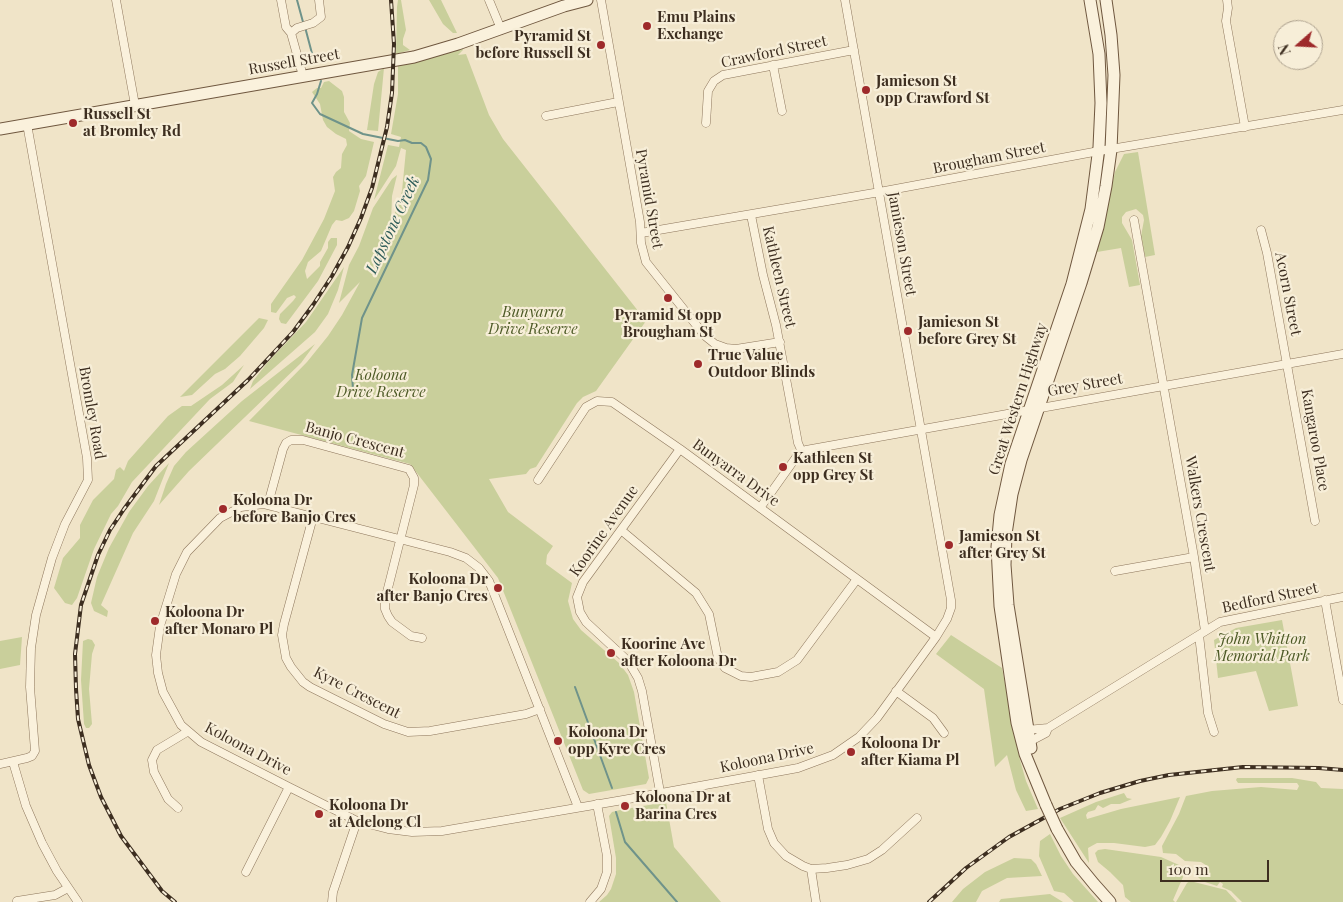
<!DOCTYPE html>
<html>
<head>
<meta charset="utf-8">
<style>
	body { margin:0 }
	#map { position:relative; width:1343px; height:902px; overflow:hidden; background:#f0e4c8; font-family:"Playfair Display",serif }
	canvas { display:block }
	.north { position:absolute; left:1273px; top:20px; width:50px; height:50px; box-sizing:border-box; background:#f7eed8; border:1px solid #ada18e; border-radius:50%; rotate:251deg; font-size:14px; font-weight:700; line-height:20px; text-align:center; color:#3d2e20 }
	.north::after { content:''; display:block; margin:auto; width:18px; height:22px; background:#9e2a2b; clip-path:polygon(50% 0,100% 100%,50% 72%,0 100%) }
	.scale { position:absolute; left:1160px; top:860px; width:109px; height:22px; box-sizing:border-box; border:2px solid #3d2e20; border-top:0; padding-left:6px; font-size:15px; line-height:18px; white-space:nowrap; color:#3d2e20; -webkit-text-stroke:4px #f7eed8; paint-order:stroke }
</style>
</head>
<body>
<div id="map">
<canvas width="1343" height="902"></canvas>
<div class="north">N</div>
<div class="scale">100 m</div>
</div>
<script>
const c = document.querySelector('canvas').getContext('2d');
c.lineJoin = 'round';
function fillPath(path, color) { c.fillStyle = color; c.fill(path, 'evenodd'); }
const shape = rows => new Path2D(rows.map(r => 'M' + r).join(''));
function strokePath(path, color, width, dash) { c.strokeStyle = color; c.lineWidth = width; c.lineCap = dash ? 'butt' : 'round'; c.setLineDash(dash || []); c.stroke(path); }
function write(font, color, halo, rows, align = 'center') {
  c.font = font + ' "Playfair Display",serif'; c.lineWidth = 4.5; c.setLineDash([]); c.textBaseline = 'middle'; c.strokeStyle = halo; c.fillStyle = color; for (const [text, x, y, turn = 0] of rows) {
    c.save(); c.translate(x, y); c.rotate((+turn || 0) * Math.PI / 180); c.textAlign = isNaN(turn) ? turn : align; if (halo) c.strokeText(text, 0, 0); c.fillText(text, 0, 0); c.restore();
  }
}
fillPath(shape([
	[398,0,401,0,406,30,403,39,403,45,410,50,396,54,397,7],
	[429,0,441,0,457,33,453,33,443,24],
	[463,48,463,50,458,55,466,54,489,115,503,139,646,321,596,391,583,397,577,403,536,467,530,469,526,474,489,479,508,512,553,546,547,555,546,564,572,583,568,601,573,619,581,630,619,663,628,675,634,692,649,778,646,784,589,794,583,790,498,578,410,464,249,421,307,362,328,336,342,315,360,282,339,303,349,265,359,246,373,208,392,179,397,175,392,196,391,225,402,191,406,150,401,148,396,166,374,200,388,145,399,147,401,137,391,134,398,94,398,65],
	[384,68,378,131,367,130,374,84,378,72],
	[329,81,342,91,344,97,344,112,350,123,349,131,361,139,374,142,366,176,359,186,360,191,354,211,349,218,342,221,336,220,332,225,321,251,308,262,305,271,307,279,320,266,320,262,328,248,328,242,331,238,337,238,337,245,318,281,286,324,281,323,279,319,280,314,293,301,296,297,294,295,287,298,276,313,271,312,271,304,302,260,324,219,335,191,333,177,336,172,341,168,342,154,347,145,346,139,336,134,327,127,323,120,320,104,312,92,317,88,321,88,324,82],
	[1138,152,1155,255,1145,257,1141,236,1144,220,1143,215,1136,209,1126,212,1122,217,1122,223,1132,240,1140,285,1129,287,1121,248,1097,252,1115,172,1124,154],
	[344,267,338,290,328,314,315,332,250,389,253,381,268,362,306,322],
	[259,318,268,320,264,328,240,356,225,369,215,374,192,395,180,397],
	[315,344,301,363,189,471,159,505,166,484,174,466,186,452,242,401],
	[244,365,233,382,210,399,132,482,118,506,111,514,94,549,77,598,72,605,65,603,54,588,63,558,80,538,80,525,93,500,114,479,116,470,120,467,124,471,128,461,168,416,182,406,191,406,222,385],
	[169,463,154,501,133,533,101,605,108,611,107,617,94,611,91,603,97,577,109,548,129,512,148,486],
	[1282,620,1298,706,1269,711,1256,671,1218,678,1214,640,1236,628],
	[951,635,1002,668,1020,760,1026,781,1038,809,1026,811,1016,790,1007,755,995,767,984,689,936,654],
	[22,637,20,665,0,669,0,641],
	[88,639,92,640,95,645,92,654,89,689,92,724,89,728,86,728,84,724,81,680,83,641],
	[1237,778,1292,778,1316,782,1321,788,1343,789,1343,902,1242,902,1231,891,1222,887,1223,884,1220,882,1217,886,1202,881,1198,877,1209,867,1201,862,1185,861,1176,854,1163,853,1162,846,1179,814,1186,796,1212,791,1261,787,1297,790,1299,786,1297,783,1238,783,1236,780],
	[1124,793,1127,798,1132,799,1120,804,1111,804,1103,808,1098,805,1095,810,1088,812,1086,815,1087,819,1121,809,1180,797,1170,821,1161,837,1155,845,1145,847,1114,843,1097,843,1088,848,1089,863,1060,818,1096,802],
	[666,802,674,847,721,902,599,902,607,895,611,889,616,874,616,858,609,816,612,812,620,810],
	[1050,834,1061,856,1073,874,1098,902,1074,902,1064,893,1054,891,1039,856,1040,841],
	[1105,849,1161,857,1179,865,1183,877,1173,900,1175,902,1131,902,1125,897,1123,885,1110,872,1098,862,1095,853,1098,850],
	[1014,858,1031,859,1036,864,1042,876,1007,878,982,891,976,902,952,902,963,889,985,872],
	[1190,881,1226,890,1237,902,1176,902,1187,883],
	[1050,894,1063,902,999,902,1001,899]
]), '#c9cf9b');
strokePath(shape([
	[297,0,303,22],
	[305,27,314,61],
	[321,81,317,94,312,103,320,114,363,134,398,141,405,140,412,143,421,143,426,147,431,159,428,180,362,318,352,375,353,389,359,398],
	[575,687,612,788],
	[616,812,625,842,677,902]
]), '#6f938a', 2);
const street = shape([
	[116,0,135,105],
	[281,0,286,27,291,33,303,76],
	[489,0,501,29],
	[601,0,640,222,641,243,646,262,705,336,715,344,726,348,736,349,780,342],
	[1227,0,1228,8,1226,21,1245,127],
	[291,33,297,28,313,23,321,17,319,0],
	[773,65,782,111],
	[546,116,618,102],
	[706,123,708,91,714,81,723,75,854,50],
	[751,215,763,275,776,325,798,443,802,452],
	[1134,220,1194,557,1205,631],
	[1261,230,1267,253,1315,521],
	[641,233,874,193,1099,151,1343,110],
	[538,480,586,407,597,401,612,402,680,449,936,637],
	[268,504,283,449,286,443,291,440,303,440,409,469,414,478,414,485,385,600,385,609,388,616,392,622,411,636,422,638],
	[760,508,797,456,806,450,1343,354],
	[313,517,284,624,282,635,286,658,291,667,303,682,310,687,384,724,408,732,430,731,526,714,540,709],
	[621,530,696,593,709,614,718,658,725,668,741,676,751,677,778,672,797,660,857,579],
	[1115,571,1194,557],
	[1325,600,1343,700],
	[1199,635,1208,713,1214,732],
	[896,691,933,718,944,733],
	[1027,730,1048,728,1220,622,1343,597],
	[1027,743,1046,733,1048,728],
	[13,762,26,806,42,843,57,871,78,902],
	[0,764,27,758,32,756,35,751,30,687,31,648,36,615,52,558,65,524,88,480,87,458,27,124],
	[758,775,768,829,774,843,786,856,803,866,811,869,827,868,847,865,868,859,882,850,917,818],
	[660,792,642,691,638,678,628,661,586,622,580,612,577,597,583,582,680,449],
	[578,807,489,581,479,568,466,558,450,552,263,504,241,507,220,518,187,552,176,574,160,626,156,655,158,673,163,692,181,725,201,742,289,787,357,821,388,829,412,832,442,831,623,800,798,768,833,755,859,737,877,718,936,637,947,619,951,608,951,600,845,0],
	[178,808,168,799,154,772,152,760,157,750,187,732],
	[811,869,816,902],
	[246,872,289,787],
	[17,901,55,895,68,888],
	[332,902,333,892,357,821],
	[590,902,601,889,607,872,607,856,597,804]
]);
const secondary = shape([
	[0,129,414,57,458,44,564,6,587,0],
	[1031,748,1008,605,1005,565,1006,534,1012,494,1021,460,1081,283,1098,227,1106,186,1111,150,1114,75,1111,35,1106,0],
	[1046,805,1025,754,1017,723,1000,606,997,547,1000,515,1011,464,1072,284,1091,209,1099,147,1101,103,1099,54,1090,0],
	[1057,829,1076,862,1094,884,1110,902]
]);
strokePath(street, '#8d765c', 9);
strokePath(secondary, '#6f573f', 13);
strokePath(street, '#faf1dc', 8);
strokePath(secondary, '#faf1dc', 11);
const rail = shape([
	[175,902,162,891,121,836,101,797,89,765,78,719,76,689,75,654,81,605,98,555,110,530,124,509,156,466,248,380,293,332,313,305,332,276,348,247,361,218,372,188,387,127,392,93,394,44,391,0],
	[929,902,966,868,1009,837,1060,809,1100,793,1140,781,1169,775,1243,767,1319,768,1343,770]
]);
strokePath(rail, '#3d2e20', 4);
strokePath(rail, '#f7eed8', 2, [5.5]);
const secondaryBridge = shape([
	[1046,805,1057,829]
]);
strokePath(secondaryBridge, '#6f573f', 13, []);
strokePath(secondaryBridge, '#faf1dc', 11);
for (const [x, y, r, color] of [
	[647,26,5,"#9e2a2b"],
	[601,45,5,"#9e2a2b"],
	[866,90,5,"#9e2a2b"],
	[73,123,5,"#9e2a2b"],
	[668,298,5,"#9e2a2b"],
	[908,331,5,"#9e2a2b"],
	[698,364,5,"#9e2a2b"],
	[783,467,5,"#9e2a2b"],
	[223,509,5,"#9e2a2b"],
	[949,545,5,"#9e2a2b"],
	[498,588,5,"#9e2a2b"],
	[155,621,5,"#9e2a2b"],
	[611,653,5,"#9e2a2b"],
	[558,741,5,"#9e2a2b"],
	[851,752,5,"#9e2a2b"],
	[625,806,5,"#9e2a2b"],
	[319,814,5,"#9e2a2b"]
]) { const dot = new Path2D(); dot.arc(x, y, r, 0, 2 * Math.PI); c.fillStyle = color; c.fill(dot); strokePath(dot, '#f7eed8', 2); }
write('bold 15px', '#3d2e20', '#f7eed8', [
	["Emu Plains",657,17],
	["Exchange",657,34],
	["Pyramid St",591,36,"right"],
	["before Russell St",591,53,"right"],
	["Jamieson St",876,81],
	["opp Crawford St",876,98],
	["Russell St",83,114],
	["at Bromley Rd",83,131],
	["Pyramid St opp",668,315,"center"],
	["Brougham St",668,332,"center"],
	["Jamieson St",918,322],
	["before Grey St",918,339],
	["True Value",708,355],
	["Outdoor Blinds",708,372],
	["Kathleen St",793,458],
	["opp Grey St",793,475],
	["Koloona Dr",233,500],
	["before Banjo Cres",233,517],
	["Jamieson St",959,536],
	["after Grey St",959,553],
	["Koloona Dr",488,579,"right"],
	["after Banjo Cres",488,596,"right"],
	["Koloona Dr",165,612],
	["after Monaro Pl",165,629],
	["Koorine Ave",621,644],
	["after Koloona Dr",621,661],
	["Koloona Dr",568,732],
	["opp Kyre Cres",568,749],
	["Koloona Dr",861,743],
	["after Kiama Pl",861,760],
	["Koloona Dr at",635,797],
	["Barina Cres",635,814],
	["Koloona Dr",329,805],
	["at Adelong Cl",329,822]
], 'left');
write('15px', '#3d2e20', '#f7eed8', [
	["Crawford Street",774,52,-12],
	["Russell Street",294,62,-10],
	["Brougham Street",989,158,-11],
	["Pyramid Street",649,199,80],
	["Jamieson Street",902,244,80],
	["Kathleen Street",779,277,77],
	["Acorn Street",1288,294,79],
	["Grey Street",1085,385,-10],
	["Great Western Highway",1018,399,-72],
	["Bromley Road",92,413,80],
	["Banjo Crescent",355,440,15],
	["Kangaroo Place",1315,440,80],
	["Bunyarra Drive",736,473,36],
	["Walkers Crescent",1200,514,80],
	["Koorine Avenue",604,531,-55],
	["Bedford Street",1270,598,-12],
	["Kyre Crescent",357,693,27],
	["Koloona Drive",248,749,28],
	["Koloona Drive",767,758,-12]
]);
write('italic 15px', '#4d5a26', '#f7eed8', [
	["Bunyarra",533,312],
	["Drive Reserve",533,329],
	["Koloona",381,375],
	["Drive Reserve",381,392],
	["John Whitton",1262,639],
	["Memorial Park",1262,656]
]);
write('italic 16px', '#2f5d5a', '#f7eed8', [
	["Lapstone Creek",393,225,-65]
]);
</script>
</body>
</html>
